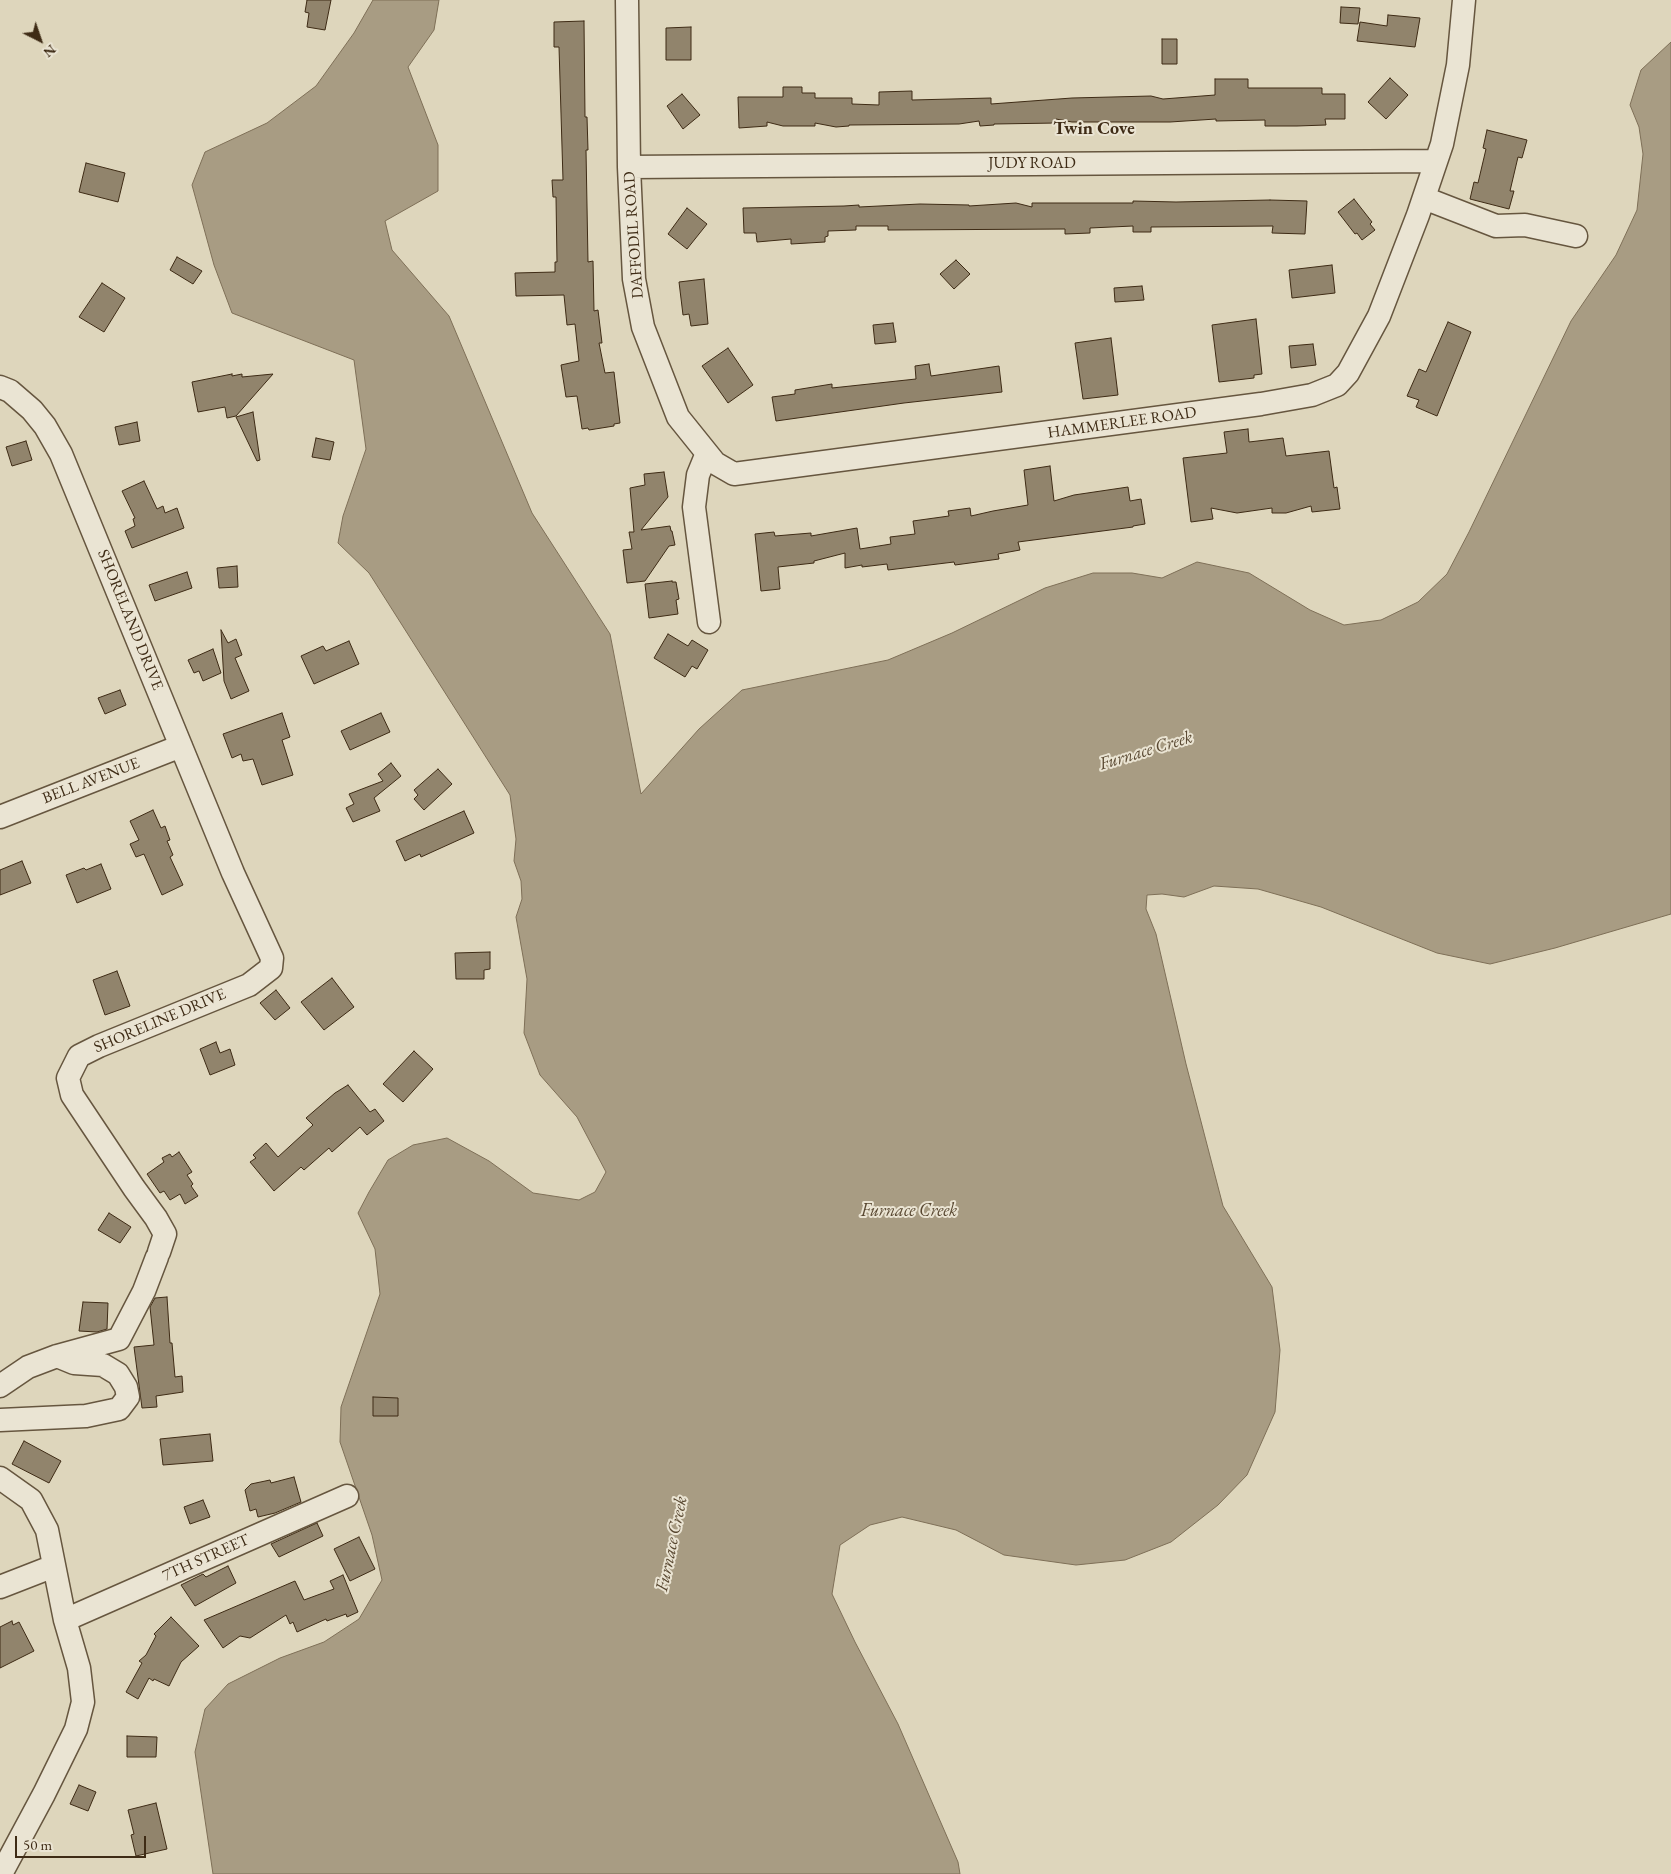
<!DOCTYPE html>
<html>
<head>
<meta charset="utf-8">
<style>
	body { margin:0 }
	#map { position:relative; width:1671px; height:1874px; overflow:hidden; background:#ded6bc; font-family:"EB Garamond",serif }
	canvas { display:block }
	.north { position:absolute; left:15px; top:15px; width:50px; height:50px; -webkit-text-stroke:4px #eae4d3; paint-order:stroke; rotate:139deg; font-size:14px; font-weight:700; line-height:20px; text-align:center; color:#3e2b15 }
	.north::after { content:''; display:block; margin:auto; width:18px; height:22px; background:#3e2b15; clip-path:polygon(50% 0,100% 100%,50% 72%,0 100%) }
	.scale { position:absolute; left:15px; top:1836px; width:131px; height:22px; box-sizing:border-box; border:2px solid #3e2b15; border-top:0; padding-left:6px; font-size:15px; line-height:18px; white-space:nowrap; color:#3e2b15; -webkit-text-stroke:4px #eae4d3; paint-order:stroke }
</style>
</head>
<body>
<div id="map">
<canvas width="1671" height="1874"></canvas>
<div class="north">N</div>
<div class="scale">50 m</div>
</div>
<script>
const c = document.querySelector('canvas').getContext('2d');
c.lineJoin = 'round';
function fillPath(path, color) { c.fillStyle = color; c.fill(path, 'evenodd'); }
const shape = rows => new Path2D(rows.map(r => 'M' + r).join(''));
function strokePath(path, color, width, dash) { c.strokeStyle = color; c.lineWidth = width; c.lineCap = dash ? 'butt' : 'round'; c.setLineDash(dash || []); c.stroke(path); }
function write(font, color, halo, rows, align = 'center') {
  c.font = font + ' "EB Garamond",serif'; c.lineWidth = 4; c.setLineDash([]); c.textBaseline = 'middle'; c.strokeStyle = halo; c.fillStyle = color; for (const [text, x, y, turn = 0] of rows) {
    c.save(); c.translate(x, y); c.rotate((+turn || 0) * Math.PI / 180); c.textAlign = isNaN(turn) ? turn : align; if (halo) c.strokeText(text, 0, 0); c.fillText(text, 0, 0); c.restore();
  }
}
const water = shape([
	[373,0,439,0,434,30,408,67,438,145,438,191,385,221,392,250,449,316,532,513,610,634,641,794,699,729,742,690,888,660,952,633,1045,588,1093,573,1132,573,1162,578,1197,562,1249,573,1310,610,1344,625,1381,620,1418,602,1447,574,1469,532,1571,321,1616,255,1637,210,1643,154,1639,127,1630,105,1641,70,1671,42,1671,914,1555,948,1490,964,1437,953,1321,907,1258,889,1214,886,1184,897,1162,894,1147,895,1146,909,1156,934,1186,1064,1223,1206,1272,1287,1280,1350,1275,1412,1247,1475,1218,1505,1171,1542,1125,1560,1076,1565,1004,1555,956,1530,902,1517,870,1525,840,1545,832,1594,855,1642,898,1724,958,1862,960,1874,213,1874,195,1752,205,1709,228,1684,280,1658,324,1642,359,1619,382,1580,372,1535,340,1442,341,1407,380,1294,375,1249,358,1213,369,1192,388,1160,413,1145,447,1138,489,1161,533,1193,579,1200,595,1192,606,1172,577,1117,540,1075,524,1033,527,979,516,917,522,899,521,881,514,861,516,839,510,795,369,573,338,543,343,516,366,449,354,360,232,313,214,265,192,185,205,152,267,123,316,86,354,33,373,0]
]);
fillPath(water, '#a89c83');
strokePath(water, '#7e6f57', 1);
const building = shape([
	[307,0,331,0,325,30,307,27,309,13,305,12,307,0],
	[1341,7,1360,8,1358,24,1340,23,1341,7],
	[1388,15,1420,18,1415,47,1357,41,1360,22,1387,26,1388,15],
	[584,21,585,117,587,117,588,150,586,150,588,262,593,261,594,311,598,310,602,343,599,343,605,373,614,372,620,423,614,424,614,426,589,430,588,428,582,429,577,396,566,397,561,365,579,361,575,324,567,325,564,295,516,296,515,273,555,272,555,262,557,262,556,197,553,197,552,180,563,180,559,47,554,47,554,22,584,21],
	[691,27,691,60,666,60,666,28,691,27],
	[1162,39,1177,39,1177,64,1162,64,1162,39],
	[1390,78,1408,95,1386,119,1368,102,1390,78],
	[1215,79,1248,79,1248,88,1322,88,1322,94,1345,94,1345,119,1325,119,1326,125,1297,126,1265,126,1265,120,1216,121,1216,119,1170,122,1072,122,1056,119,1057,123,994,124,994,125,980,126,979,121,959,124,849,125,849,126,836,127,815,123,815,126,783,126,767,122,767,126,739,128,738,97,783,97,783,87,802,87,802,93,815,93,815,98,852,98,852,104,879,105,879,92,912,91,912,100,991,98,991,104,1072,98,1151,96,1163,99,1215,95,1215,79],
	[682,94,700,115,683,129,667,106,682,94],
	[1487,130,1527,140,1522,158,1518,157,1510,191,1514,191,1509,209,1470,199,1474,182,1478,183,1486,149,1483,148,1487,130],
	[86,163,125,173,118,202,79,192,86,163],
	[1354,199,1372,222,1370,224,1375,230,1362,240,1357,233,1355,234,1338,212,1354,199],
	[1270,200,1307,201,1305,234,1272,233,1273,226,1151,227,1151,232,1133,232,1133,226,1090,228,1090,233,1065,234,1065,229,888,230,888,226,856,226,856,230,828,231,828,236,825,237,825,242,791,244,791,239,757,242,756,233,744,233,743,208,844,206,859,205,859,207,920,204,969,205,969,206,1016,203,1032,207,1032,203,1133,203,1133,201,1176,202,1270,200],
	[687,208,707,224,687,249,668,234,687,208],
	[177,257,202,271,193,284,170,270,177,257],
	[956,260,970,274,954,289,940,274,956,260],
	[1332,265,1335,293,1292,298,1289,270,1332,265],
	[704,279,708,324,691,326,689,314,683,315,679,282,704,279],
	[102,283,125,298,104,332,79,317,102,283],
	[1142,286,1144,300,1115,302,1114,288,1142,286],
	[1256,319,1262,374,1254,375,1254,378,1219,382,1212,325,1256,319],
	[1448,322,1471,332,1437,416,1416,407,1419,400,1407,396,1419,369,1426,372,1448,322],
	[893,323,896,342,875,344,873,325,893,323],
	[1111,338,1118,395,1083,399,1075,343,1111,338],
	[1313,344,1316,365,1291,368,1289,346,1313,344],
	[728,348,753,385,728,403,702,366,728,348],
	[929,364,931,376,999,366,1002,392,904,403,776,421,772,397,795,394,795,390,832,384,832,388,916,379,915,366,929,364],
	[232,374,232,376,242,374,242,377,273,374,236,416,227,418,225,407,198,412,192,382,232,374],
	[253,412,260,460,257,461,236,417,253,412],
	[137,422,140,441,119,445,115,427,137,422],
	[1248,429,1249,442,1283,438,1286,456,1329,451,1334,488,1337,487,1340,509,1312,512,1311,506,1286,513,1272,513,1272,508,1237,513,1211,508,1213,519,1191,522,1183,458,1227,453,1224,432,1248,429],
	[316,438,334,442,330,460,312,457,316,438],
	[26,441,32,460,12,466,6,447,26,441],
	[1050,466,1054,501,1074,495,1128,487,1130,501,1141,499,1145,524,1133,526,1133,527,1018,542,1020,550,998,554,999,559,955,565,954,562,888,570,887,564,862,567,862,565,845,568,845,553,814,561,814,563,778,567,780,589,761,591,755,534,774,532,775,536,811,533,811,536,857,528,860,549,891,544,890,537,915,534,913,521,949,516,948,511,970,508,971,516,993,511,1028,505,1024,470,1050,466],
	[664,472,668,497,641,530,670,526,671,531,672,531,675,545,669,546,645,581,627,583,623,550,632,549,629,532,634,532,630,488,645,485,644,474,664,472],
	[144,481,157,509,163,506,165,513,177,508,184,528,132,548,125,531,135,526,133,519,135,518,122,491,144,481],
	[237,566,238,587,219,588,217,568,237,566],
	[187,572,192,588,155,601,149,585,187,572],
	[672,581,672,582,676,582,679,599,676,600,678,614,649,618,645,584,672,581],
	[221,630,228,643,236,639,242,655,235,658,249,691,231,699,224,681,221,630],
	[668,634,688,646,692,640,708,650,697,669,692,666,685,677,654,658,668,634],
	[349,641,359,664,314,684,301,656,323,646,326,651,349,641],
	[213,649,221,673,203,681,199,671,194,673,188,660,213,649],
	[120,690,126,705,105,714,98,698,120,690],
	[282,713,290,737,282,740,293,775,262,785,253,759,243,761,241,754,232,758,223,734,282,713],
	[381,713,390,732,350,750,341,731,381,713],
	[391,763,401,776,374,798,380,811,353,822,346,808,354,804,349,794,383,781,378,774,391,763],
	[438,769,452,784,424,810,414,799,418,795,414,790,438,769],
	[153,810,161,828,165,826,170,840,167,841,173,855,170,857,183,885,162,895,144,854,136,857,130,844,139,840,130,821,153,810],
	[464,811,474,833,421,857,420,854,405,861,396,841,464,811],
	[22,861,31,883,0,895,0,870,22,861],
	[101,864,111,889,77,903,66,875,84,868,86,870,101,864],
	[490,952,490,969,484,970,484,979,456,979,455,953,490,952],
	[117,971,130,1006,105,1015,93,980,117,971],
	[332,978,354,1007,324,1030,301,1002,332,978],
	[276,990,290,1008,275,1020,260,1003,276,990],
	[216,1042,220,1053,230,1049,235,1065,210,1075,200,1049,216,1042],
	[414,1051,433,1069,403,1102,383,1084,414,1051],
	[348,1085,370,1112,375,1109,384,1121,367,1135,360,1127,332,1152,329,1148,304,1170,301,1167,274,1191,250,1162,256,1158,253,1155,266,1143,278,1157,313,1125,306,1118,335,1093,348,1085],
	[179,1152,192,1172,187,1175,193,1184,191,1186,198,1196,185,1204,180,1194,170,1200,164,1191,160,1193,147,1174,164,1162,162,1158,170,1154,172,1157,179,1152],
	[109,1213,131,1227,120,1243,98,1230,109,1213],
	[167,1297,170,1343,172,1343,175,1377,182,1376,183,1392,156,1396,157,1407,142,1408,134,1347,154,1345,150,1307,155,1298,167,1297],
	[83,1302,108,1303,107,1329,97,1332,79,1331,83,1302],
	[373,1397,398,1398,398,1416,373,1416,373,1397],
	[210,1434,213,1461,163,1465,160,1439,210,1434],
	[24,1441,61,1461,49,1483,12,1464,24,1441],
	[294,1477,301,1502,275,1513,258,1517,256,1509,250,1511,245,1490,251,1484,270,1480,271,1483,294,1477],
	[203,1500,210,1517,190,1524,184,1507,203,1500],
	[317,1523,323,1536,279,1557,271,1544,317,1523],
	[359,1537,375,1569,350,1581,334,1549,359,1537],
	[228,1566,236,1583,195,1606,181,1585,203,1574,206,1577,228,1566],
	[343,1575,358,1612,347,1617,346,1614,327,1621,326,1619,297,1632,293,1622,290,1624,286,1615,250,1638,240,1636,223,1648,204,1620,295,1581,304,1600,334,1589,330,1581,343,1575],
	[171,1617,199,1646,181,1662,169,1686,154,1679,153,1681,149,1678,138,1699,126,1692,142,1663,139,1661,146,1655,156,1636,154,1634,171,1617],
	[12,1621,13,1625,19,1622,34,1651,0,1668,0,1627,12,1621],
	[127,1736,157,1737,156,1757,127,1757,127,1736],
	[79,1785,96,1792,88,1811,70,1804,79,1785],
	[156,1803,167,1849,136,1856,131,1835,134,1834,128,1810,156,1803]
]);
fillPath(building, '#91846c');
strokePath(building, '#3e2b15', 1);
const minor = shape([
	[627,0,629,167,634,279,643,327,678,417,715,463,734,474,1261,404,1312,395,1337,385,1348,373,1379,316,1418,215,1442,144,1458,65,1464,0],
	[629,167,1435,161],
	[1424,198,1496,226,1525,225,1576,236],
	[0,387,10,391,32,410,45,426,61,454,233,873,272,958,271,968,249,985,99,1046,79,1056,68,1078,72,1095,134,1188,156,1218,165,1234,159,1252],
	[707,453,698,475,694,507,709,622],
	[0,817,181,746],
	[0,1386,28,1367,57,1356,119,1339,144,1291,157,1257],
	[0,1420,86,1416,119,1409,128,1397,126,1387,118,1374,103,1365,74,1363,57,1356],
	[0,1478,31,1500,47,1530,65,1620,79,1668,83,1702,76,1729,44,1794,1,1874],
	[0,1587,54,1566],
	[65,1620,347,1496]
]);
strokePath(minor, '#66563f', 25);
strokePath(minor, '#eae4d3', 22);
write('16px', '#3e2b15', '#eae4d3', [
	["JUDY ROAD",1032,164],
	["DAFFODIL ROAD",634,235,-94],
	["HAMMERLEE ROAD",1122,423,-8],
	["SHORELAND DRIVE",130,620,68],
	["BELL AVENUE",91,781,-21],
	["SHORELINE DRIVE",160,1021,-23],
	["7TH STREET",206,1558,-24]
]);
write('bold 18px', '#3e2b15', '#eae4d3', [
	["Twin Cove",1094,129]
]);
write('italic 18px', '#584730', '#eae4d3', [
	["Furnace Creek",1146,751,-17],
	["Furnace Creek",909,1211],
	["Furnace Creek",672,1544,-78]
]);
</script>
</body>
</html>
